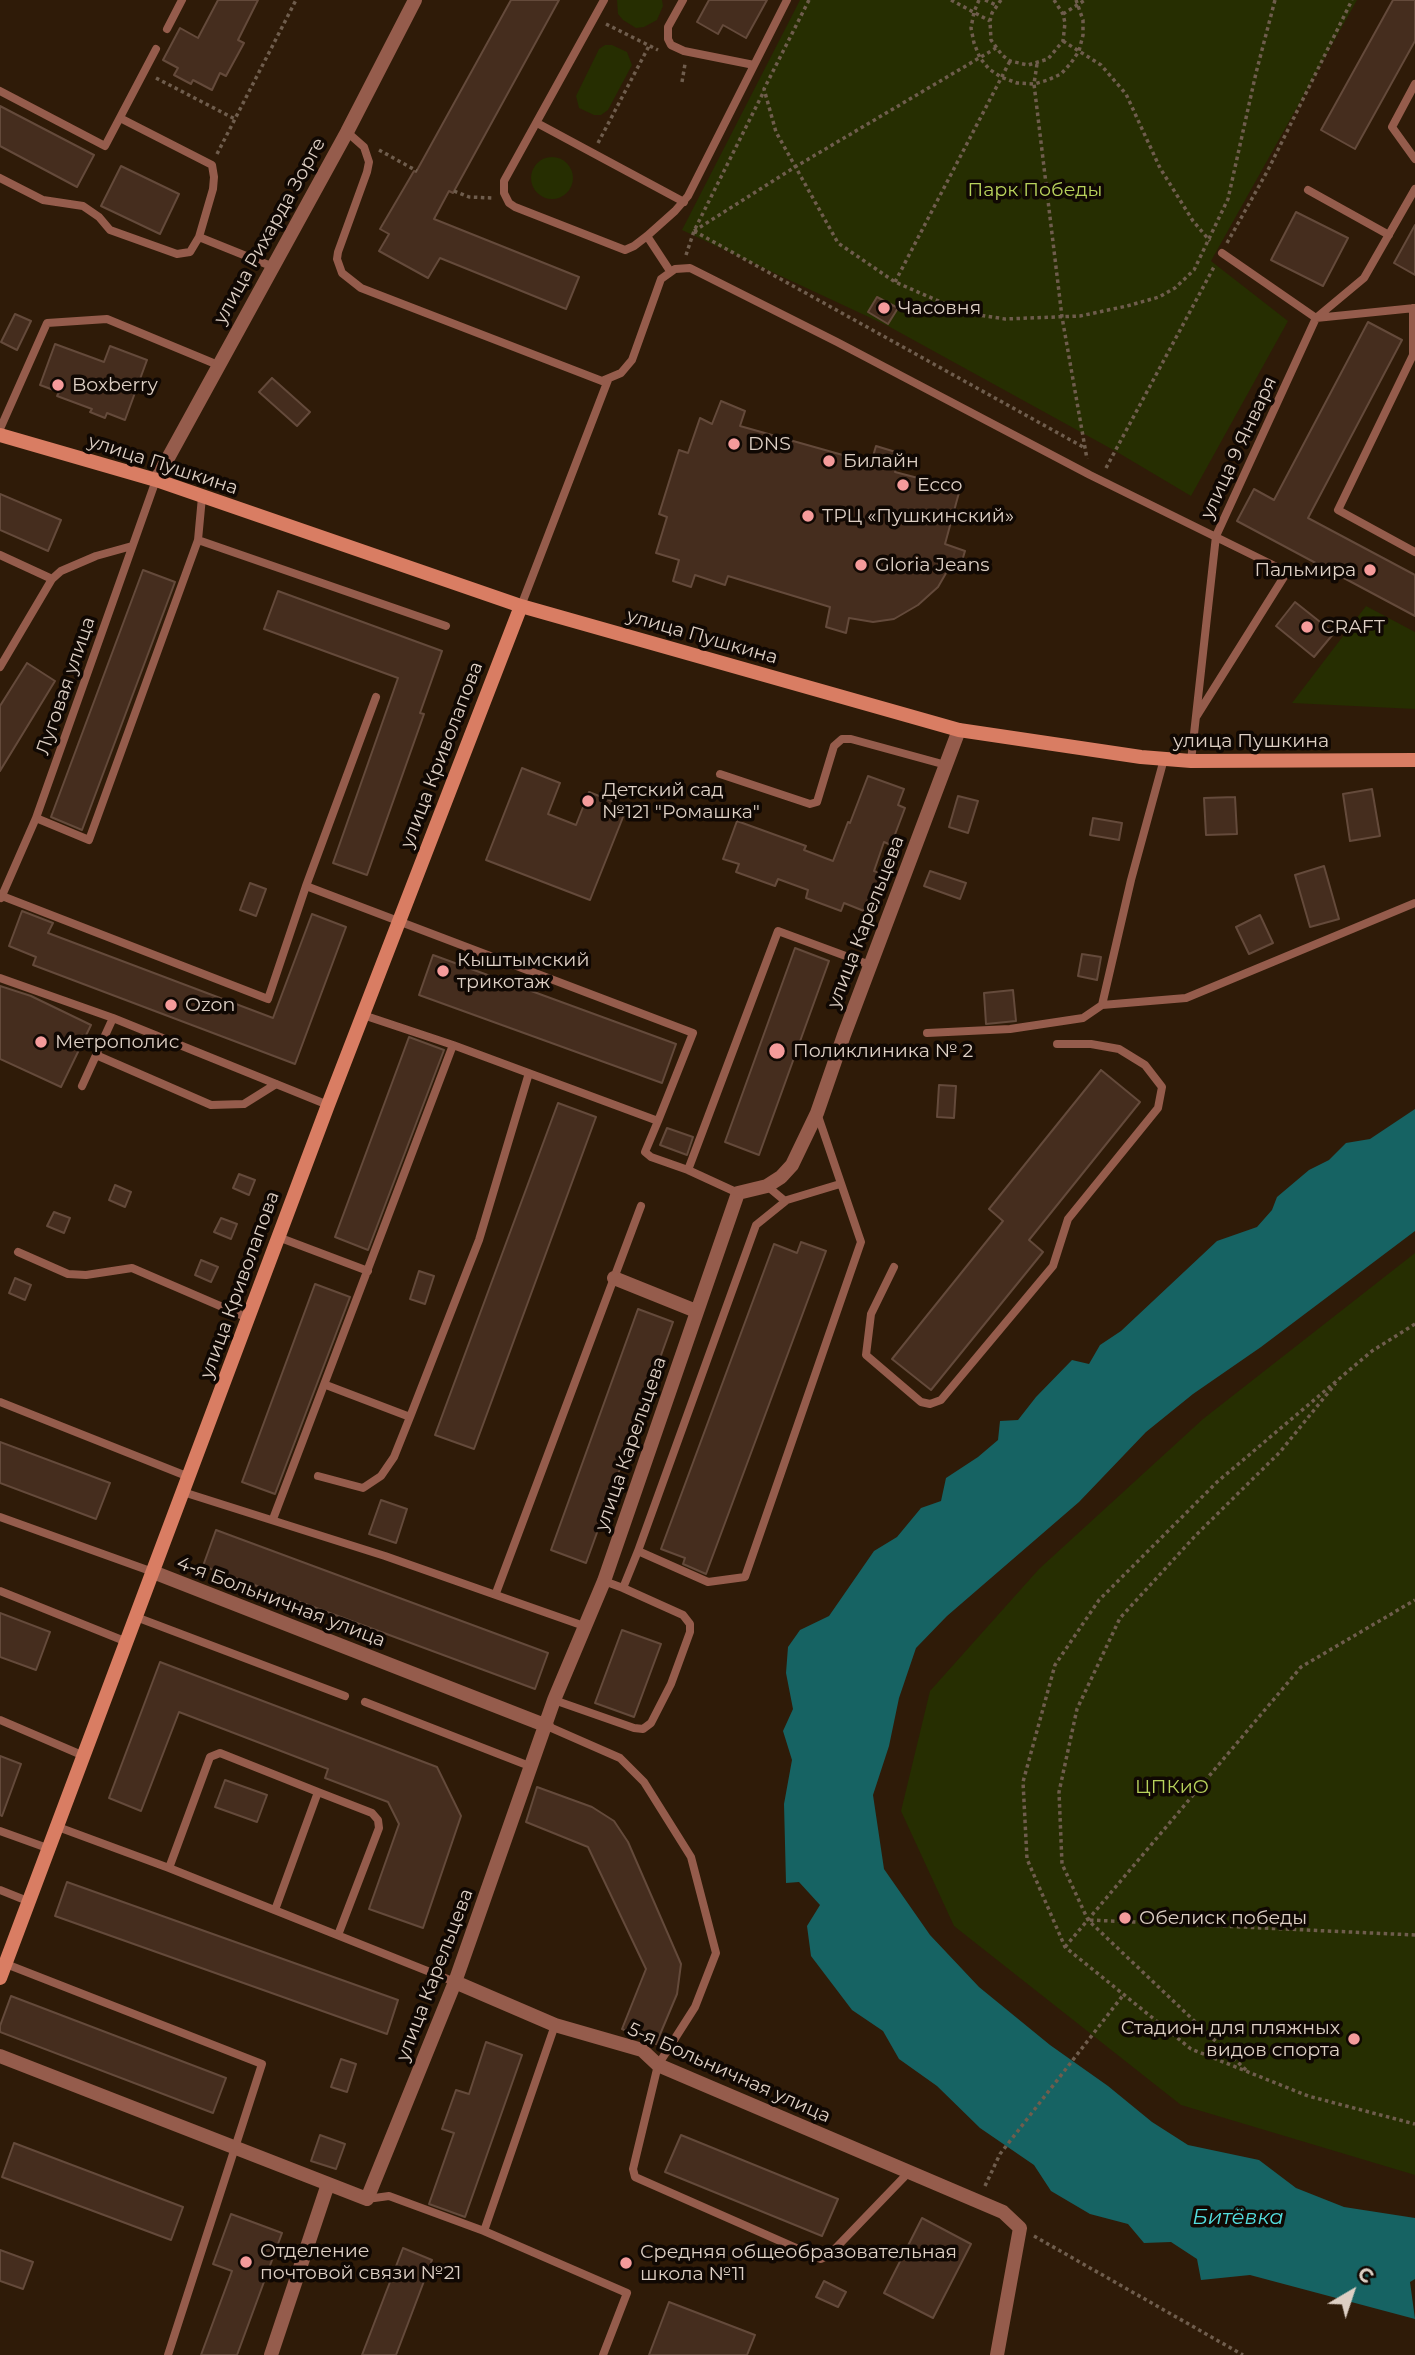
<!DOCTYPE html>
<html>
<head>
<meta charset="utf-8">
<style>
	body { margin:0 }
	#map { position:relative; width:1415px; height:2355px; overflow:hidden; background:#2f1b08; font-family:Montserrat,sans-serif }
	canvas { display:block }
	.north { position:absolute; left:1317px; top:2257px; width:70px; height:70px; -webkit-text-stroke:5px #100803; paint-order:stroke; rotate:39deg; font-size:19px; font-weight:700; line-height:28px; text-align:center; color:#ddcfc4 }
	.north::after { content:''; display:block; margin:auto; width:24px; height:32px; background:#ddcfc4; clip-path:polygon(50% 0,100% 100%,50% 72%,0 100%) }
</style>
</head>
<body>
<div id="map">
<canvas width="1415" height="2355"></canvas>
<div class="north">С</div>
</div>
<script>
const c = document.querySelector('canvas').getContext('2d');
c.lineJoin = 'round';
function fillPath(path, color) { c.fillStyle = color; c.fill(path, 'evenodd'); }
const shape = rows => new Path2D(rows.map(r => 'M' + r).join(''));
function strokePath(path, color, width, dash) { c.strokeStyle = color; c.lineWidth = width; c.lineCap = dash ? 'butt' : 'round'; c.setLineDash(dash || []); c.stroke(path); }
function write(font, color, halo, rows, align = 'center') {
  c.font = font + ' Montserrat,sans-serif'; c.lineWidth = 7; c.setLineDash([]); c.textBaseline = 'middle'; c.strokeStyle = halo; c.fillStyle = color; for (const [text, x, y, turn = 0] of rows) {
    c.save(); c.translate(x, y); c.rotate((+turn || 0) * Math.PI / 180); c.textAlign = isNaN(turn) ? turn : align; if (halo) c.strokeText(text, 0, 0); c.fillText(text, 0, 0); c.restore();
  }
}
fillPath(shape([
	[617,0,662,0,663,6,657,20,644,27,636,28,623,20,618,14],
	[800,0,1357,0,1211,261,1288,321,1191,496,1117,452,888,326,682,230],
	[605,45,612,45,627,52,632,65,608,110,601,115,594,115,579,108,576,96,599,49],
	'531 178a21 21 0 1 1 42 0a21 21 0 1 1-42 0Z',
	[1366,606,1415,632,1415,709,1292,703],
	[1415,1253,1415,2175,1181,2105,954,1926,901,1811,930,1691,1039,1569,1203,1419]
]), '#262e01');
fillPath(shape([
	[1415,1109,1415,1231,1261,1347,1193,1394,1146,1432,1079,1502,947,1616,916,1648,899,1698,889,1746,873,1795,884,1869,930,1935,979,1987,1050,2045,1108,2086,1152,2122,1188,2145,1259,2160,1296,2188,1344,2207,1415,2218,1415,2279,1410,2282,1415,2319,1250,2275,1201,2280,1197,2259,1171,2242,1144,2243,1128,2224,1090,2214,1051,2191,1034,2165,980,2128,937,2086,899,2059,883,2031,852,2010,811,1956,807,1926,820,1905,799,1882,786,1883,784,1804,792,1760,783,1731,793,1709,786,1673,788,1647,800,1630,829,1616,874,1551,897,1537,921,1508,941,1501,946,1478,978,1457,998,1440,1000,1421,1018,1420,1036,1397,1072,1360,1089,1364,1100,1345,1121,1331,1217,1241,1257,1227,1272,1210,1277,1197,1309,1170,1329,1160,1346,1143,1370,1139]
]), '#166363');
const building = shape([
	[218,0,258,0,238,40,244,43,226,76,220,73,212,90,193,80,191,84,174,75,178,68,163,60,180,28,198,38,218,0],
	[511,0,559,0,453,193,449,191,434,219,579,277,566,309,440,258,428,278,379,251,389,234,380,229,414,171,416,172,511,0],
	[709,0,767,0,746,38,723,25,718,34,697,22,709,0],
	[1393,0,1415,0,1415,41,1355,149,1321,130,1393,0],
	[0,106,94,155,77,187,0,146,0,106],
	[121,166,179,194,160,234,101,206,121,166],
	[1296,212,1348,238,1323,286,1271,260,1296,212],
	[1415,225,1415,275,1394,263,1415,225],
	[877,297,898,308,888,324,868,312,877,297],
	[15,314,31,321,17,350,1,342,15,314],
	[1368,322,1402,340,1308,518,1415,575,1415,616,1237,521,1254,489,1274,500,1368,322],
	[55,344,104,362,110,346,147,360,125,420,107,413,105,418,90,412,92,409,57,396,59,392,40,385,55,344],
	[272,378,310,412,297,426,259,392,272,378],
	[721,401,745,411,740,426,871,463,876,446,899,453,895,472,960,489,945,544,965,551,959,571,949,568,938,587,918,605,894,619,873,622,849,618,846,633,826,627,830,607,728,576,725,585,695,575,691,587,673,581,679,560,656,553,667,517,659,514,679,450,688,453,700,418,712,424,721,401],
	[0,494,61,520,48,551,0,530,0,494],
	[143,570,175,582,82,830,51,817,143,570],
	[278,591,442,651,420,713,424,714,367,875,333,863,398,678,264,629,278,591],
	[1295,602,1334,633,1314,657,1276,626,1295,602],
	[27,663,55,681,0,771,0,706,27,663],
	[522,768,560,783,548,814,576,825,589,792,627,807,590,900,486,860,522,768],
	[868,776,904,789,898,805,905,808,891,845,884,842,874,871,882,874,875,892,871,891,864,911,844,903,841,911,806,898,808,890,778,879,775,886,736,872,739,864,723,859,737,821,806,846,804,850,833,861,848,822,850,823,868,776],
	[1372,789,1380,836,1350,841,1343,794,1372,789],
	[958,796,978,801,968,833,949,827,958,796],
	[1235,797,1237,834,1206,835,1204,798,1235,797],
	[1093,818,1122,823,1119,840,1090,835,1093,818],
	[1324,866,1339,919,1310,927,1295,875,1324,866],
	[930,871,966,883,960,899,924,886,930,871],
	[250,883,266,889,256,916,240,910,250,883],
	[22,911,53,923,48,933,273,1018,312,914,346,927,295,1064,33,965,36,957,9,946,22,911],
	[1260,915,1273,943,1249,954,1236,927,1260,915],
	[795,948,829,961,759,1155,725,1142,795,948],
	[1082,954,1101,957,1097,980,1078,976,1082,954],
	[433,955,676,1044,662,1083,419,995,433,955],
	[0,986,31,996,91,1025,61,1087,0,1059,0,986],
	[1013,990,1016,1021,986,1024,984,993,1013,990],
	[409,1037,444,1050,368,1250,335,1237,409,1037],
	[1101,1070,1140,1102,1029,1240,1043,1252,931,1390,892,1359,1003,1221,989,1209,1101,1070],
	[939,1085,956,1086,954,1118,937,1117,939,1085],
	[558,1103,596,1117,474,1449,435,1435,558,1103],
	[667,1128,693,1137,687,1155,660,1145,667,1128],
	[239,1174,255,1180,249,1195,233,1188,239,1174],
	[115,1185,131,1192,125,1207,109,1200,115,1185],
	[54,1212,70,1218,64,1233,47,1226,54,1212],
	[221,1218,237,1224,231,1239,214,1232,221,1218],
	[801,1242,826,1251,706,1574,683,1564,685,1558,661,1549,774,1244,797,1253,801,1242],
	[201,1260,218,1267,211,1282,195,1275,201,1260],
	[419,1271,434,1276,425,1304,410,1299,419,1271],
	[15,1278,31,1285,25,1300,9,1293,15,1278],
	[315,1284,350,1297,275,1494,242,1482,315,1284],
	[638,1309,673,1322,586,1563,551,1550,638,1309],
	[0,1442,110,1483,96,1519,0,1483,0,1442],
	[381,1500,407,1509,396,1543,369,1534,381,1500],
	[216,1530,548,1653,535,1689,203,1566,216,1530],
	[0,1613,50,1632,36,1670,0,1657,0,1613],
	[622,1630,661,1644,634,1717,595,1703,622,1630],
	[160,1662,437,1767,461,1816,423,1928,369,1909,399,1824,388,1802,325,1778,328,1769,179,1712,141,1811,109,1798,160,1662],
	[0,1756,21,1764,2,1816,0,1815,0,1756],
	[225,1780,267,1795,257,1822,215,1807,225,1780],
	[537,1787,592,1807,614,1821,628,1842,681,1964,677,1994,656,2044,622,2029,646,1969,588,1847,526,1822,537,1787],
	[67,1882,398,2000,387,2034,55,1916,67,1882],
	[11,1996,226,2078,213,2113,0,2032,0,2026,11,1996],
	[486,2042,522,2055,465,2217,429,2204,454,2133,442,2129,456,2090,469,2094,486,2042],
	[341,2059,356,2064,347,2092,331,2087,341,2059],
	[320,2135,345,2144,336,2169,311,2161,320,2135],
	[681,2135,838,2199,822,2236,665,2172,681,2135],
	[14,2143,183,2207,171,2240,2,2177,14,2143],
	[231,2214,282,2233,237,2355,201,2355,232,2271,213,2264,231,2214],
	[922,2218,971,2244,933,2318,884,2293,922,2218],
	[403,2248,432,2260,396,2355,362,2355,403,2248],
	[0,2250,33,2262,23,2289,0,2281,0,2250],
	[824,2281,846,2292,838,2307,816,2297,824,2281],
	[669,2302,755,2335,747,2355,649,2355,669,2302]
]);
fillPath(building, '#452d1e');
strokePath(building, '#644a3b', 2);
strokePath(shape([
	[809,0,764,89,776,132,838,243,895,282,966,313,1005,319,1080,316,1127,306,1159,297,1175,288,1194,270,1228,199,1256,73,1275,0],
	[951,0,990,21],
	[979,0,974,12,971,28,974,43,980,58,989,69,1001,77,1017,83,1034,84,1048,80,1061,74,1071,63,1079,51,1083,35,1083,20,1076,0],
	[985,0,996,5],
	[1001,0,992,13,990,21,991,40,1002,55,1010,61,1028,65,1048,59,1063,41,1065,23,1063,14,1054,0],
	[1063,14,1085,0],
	[606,24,658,50],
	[1063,41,1101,65,1126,94,1160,168,1193,221,1210,241],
	[1037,64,1034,84,1062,317,1087,459],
	[156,78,235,119],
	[682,82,685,64],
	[598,143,649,46],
	[379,150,417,171],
	[217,154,296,0],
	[454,191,469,197,493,198],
	[694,231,1085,448],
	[694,231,795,167,996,48],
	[1227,243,1268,170,1352,0],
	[686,255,694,231,764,91],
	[895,282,1010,61],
	[1106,468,1215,265],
	[1415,1324,1372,1351,1217,1482,1099,1600,1055,1665,1023,1782,1027,1859,1065,1947,1191,2049,1308,2096,1415,2124],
	[1090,1920,1415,1935],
	[1065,1947,1301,1667,1415,1600],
	[1246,2070,1088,1920,1062,1864,1059,1792,1077,1709,1120,1618,1196,1535,1280,1452,1336,1383],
	[985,2186,1000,2154,1124,1994],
	[1034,2236,1243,2355]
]), '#6f5d4d', 3.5, [3.5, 3.5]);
strokePath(shape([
	[604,0,504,181,504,193,509,203,515,207,625,250,634,246,647,236,675,211,688,196,787,0],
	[683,0,668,27,668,39,671,45,684,51,754,65],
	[167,29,182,0],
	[1415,84,1392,127,1415,159],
	[0,91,105,146,156,49],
	[120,118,212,165,214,177,213,189,199,237,271,266],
	[537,123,684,202],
	[347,132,364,147,369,162,367,172,338,252,337,259,342,273,361,288,602,381,621,373,632,360,661,279,675,269,690,268,837,342,1090,475,1287,572,1196,717],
	[0,178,43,200,83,206,99,217,110,230,177,254,190,252,199,237],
	[1308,190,1389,235],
	[647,236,670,271],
	[1222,253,1316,318,1415,308],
	[1413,308,1413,355,1338,510,1415,552],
	[0,429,47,323,107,319,218,365],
	[198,540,446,626],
	[0,555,52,579],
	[521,606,608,380],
	[0,667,52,579,61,571,96,556,132,546],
	[1164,759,1131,880,1102,1005,1186,998,1415,903],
	[1191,761,1216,536,1316,318,1364,278,1415,189],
	[720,774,810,804,817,802,834,746,842,739,851,739,946,765],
	[36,818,89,840,198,540,202,497],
	[306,886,693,1033,658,1121],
	[2,896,268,999,306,886,376,697],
	[1,898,36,818,156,480],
	[0,978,113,1018,328,1105],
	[363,1015,453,1045,658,1121,645,1152,651,1157,688,1170,738,1193],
	[927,1033,1010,1029,1083,1018,1102,1005],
	[96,1055,211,1105,244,1104,276,1084],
	[82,1086,113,1018],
	[688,1170,778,931,870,965],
	[767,1186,785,1201],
	[278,1237,368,1271],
	[18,1252,68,1274,86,1275,132,1268,248,1318],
	[894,1267,871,1314,866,1355,921,1402,930,1404,941,1400,1053,1266,1068,1219,1158,1108,1162,1087,1145,1065,1119,1049,1091,1044,1057,1044],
	[326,1385,410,1417,479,1240,529,1073],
	[0,1402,189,1477],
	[318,1476,363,1488,381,1476,394,1457,410,1417],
	[183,1492,385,1556,584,1626],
	[0,1517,153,1572],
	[273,1519,453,1045],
	[638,1551,756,1225,787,1200,840,1184],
	[604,1581,623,1588,638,1551,708,1582,745,1577,861,1242,817,1113],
	[0,1591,127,1642],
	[496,1593,641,1206],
	[136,1617,345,1696],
	[554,1700,634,1728,643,1729,651,1723,671,1684,690,1632,690,1624,683,1615,623,1588],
	[365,1702,532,1767],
	[0,1720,84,1756],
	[547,1726,620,1758,644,1782,691,1857,716,1953,695,2007,658,2065,633,2169,635,2177,821,2259,829,2255,908,2173],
	[318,1792,372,1813,378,1820,379,1828,338,1935],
	[58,1827,169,1868,455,1982],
	[0,1831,50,1849],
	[169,1868,210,1757,220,1753,318,1792,275,1910],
	[0,1890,30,1902],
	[6,1964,262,2064,168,2355],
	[367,2199,389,2196,484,2231,627,2293,603,2355],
	[484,2231,555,2025]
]), '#955c4c', 8);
strokePath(shape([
	[156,480,347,132,415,0],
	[614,1278,696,1311],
	[153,1572,547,1726],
	[455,1982,555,2025,642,2050,658,2065,1003,2212,1020,2228,997,2355],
	[0,2056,367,2199,455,1982,554,1700,604,1581,738,1193,767,1186,781,1177,792,1165,817,1113,844,1035,959,730],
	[271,2355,328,2184]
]), '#955c4c', 14);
strokePath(shape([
	[0,435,156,480,521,606,959,730,1141,757,1191,761,1415,760],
	[0,1978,328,1105,521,606]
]), '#d97d63', 14);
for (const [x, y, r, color] of [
	[884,308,7,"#f59b9b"],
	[58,385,7,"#f59b9b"],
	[734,444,7,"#f59b9b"],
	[829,461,7,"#f59b9b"],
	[903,485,7,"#f59b9b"],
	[808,516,7,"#f59b9b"],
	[861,565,7,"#f59b9b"],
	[1370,570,7,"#f59b9b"],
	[1307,627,7,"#f59b9b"],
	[588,801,7,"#f59b9b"],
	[443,971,7,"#f59b9b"],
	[171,1005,7,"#f59b9b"],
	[41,1042,7,"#f59b9b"],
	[777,1051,9,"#f59b9b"],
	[1125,1918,7,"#f59b9b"],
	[1354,2039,7,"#f59b9b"],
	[246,2262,7,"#f59b9b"],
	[626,2263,7,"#f59b9b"]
]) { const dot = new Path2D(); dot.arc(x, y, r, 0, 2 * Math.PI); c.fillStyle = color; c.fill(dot); strokePath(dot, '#100803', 2.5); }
write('19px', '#b8d25c', '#100803', [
	["Парк Победы",1035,190],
	["ЦПКиО",1172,1787]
]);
write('19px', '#ddcfc4', '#100803', [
	["улица Рихарда Зорге",270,231,-61],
	["улица 9 Января",1239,448,-65],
	["улица Пушкина",163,465,18],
	["улица Пушкина",702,637,16],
	["Луговая улица",66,686,-71],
	["улица Пушкина",1251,741],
	["улица Криволапова",442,755,-69],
	["улица Карельцева",866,922,-69],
	["улица Криволапова",240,1285,-70],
	["улица Карельцева",631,1444,-71],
	["4-я Больничная улица",281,1602,21],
	["улица Карельцева",435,1975,-69],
	["5-я Больничная улица",729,2073,24]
]);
write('19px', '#ddcfc4', '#100803', [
	["Часовня",898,308],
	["Boxberry",72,385],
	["DNS",748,444],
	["Билайн",843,461],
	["Ecco",917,485],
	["ТРЦ «Пушкинский»",822,516],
	["Gloria Jeans",875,565],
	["Пальмира",1356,570,"right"],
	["CRAFT",1321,627],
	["Детский сад",602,790],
	["№121 \"Ромашка\"",602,812],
	["Кыштымский",457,960],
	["трикотаж",457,982],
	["Ozon",185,1005],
	["Метрополис",55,1042],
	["Поликлиника № 2",793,1051],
	["Обелиск победы",1139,1918],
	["Стадион для пляжных",1340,2028,"right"],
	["видов спорта",1340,2050,"right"],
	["Отделение",260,2251],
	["почтовой связи №21",260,2273],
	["Средняя общеобразовательная",640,2252],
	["школа №11",640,2274]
], 'left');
write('italic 21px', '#53ddde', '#100803', [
	["Битёвка",1238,2218]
]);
</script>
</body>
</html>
